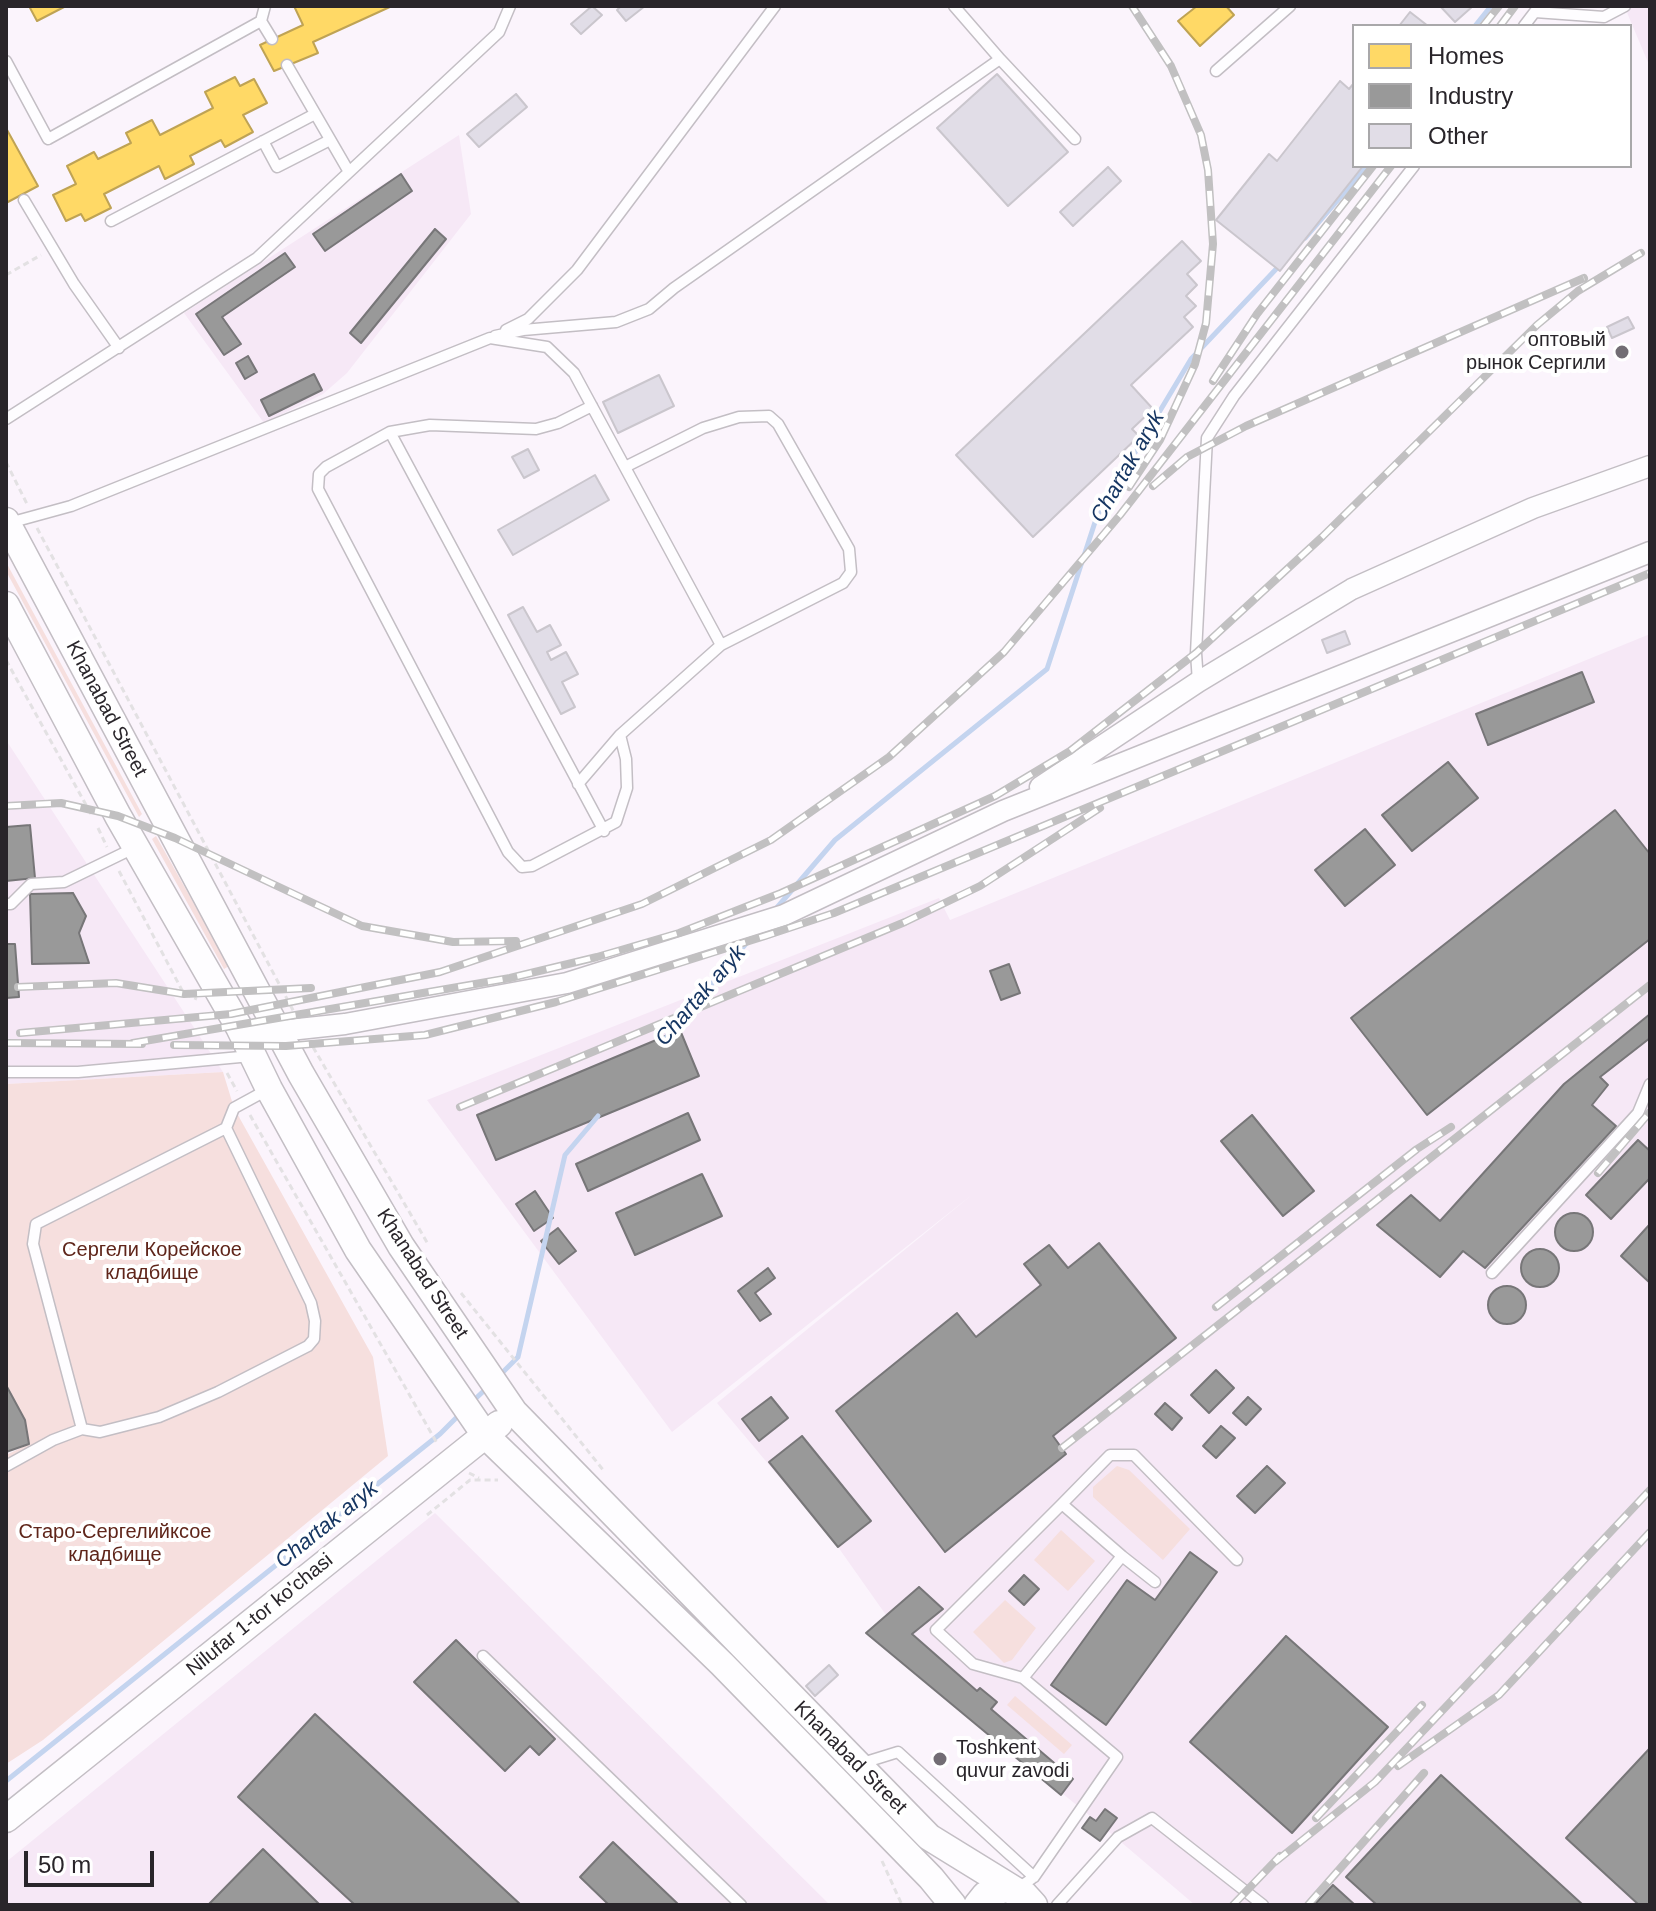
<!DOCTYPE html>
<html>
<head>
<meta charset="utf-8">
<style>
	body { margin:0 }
	#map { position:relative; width:1656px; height:1911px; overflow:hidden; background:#fbf4fc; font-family:Arial,sans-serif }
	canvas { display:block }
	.frame { position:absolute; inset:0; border:8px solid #29252a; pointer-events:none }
	.legend { position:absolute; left:1352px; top:24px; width:280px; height:144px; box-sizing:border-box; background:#fff; border:2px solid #a9a8aa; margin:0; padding:10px 14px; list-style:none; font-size:24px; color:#29252a }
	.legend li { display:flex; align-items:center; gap:16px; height:40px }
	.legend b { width:40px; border:2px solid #a9a8aa }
	.scale { position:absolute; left:24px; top:1851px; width:130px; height:36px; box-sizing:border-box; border:4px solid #29252a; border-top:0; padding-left:10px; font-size:24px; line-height:28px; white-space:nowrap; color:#29252a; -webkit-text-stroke:6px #fff; paint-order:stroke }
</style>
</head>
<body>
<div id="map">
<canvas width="1656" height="1911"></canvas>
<div class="frame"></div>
<ul class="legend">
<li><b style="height:22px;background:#ffd966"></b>Homes</li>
<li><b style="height:22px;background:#999"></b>Industry</li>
<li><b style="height:22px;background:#e1dde7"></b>Other</li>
</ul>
<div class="scale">50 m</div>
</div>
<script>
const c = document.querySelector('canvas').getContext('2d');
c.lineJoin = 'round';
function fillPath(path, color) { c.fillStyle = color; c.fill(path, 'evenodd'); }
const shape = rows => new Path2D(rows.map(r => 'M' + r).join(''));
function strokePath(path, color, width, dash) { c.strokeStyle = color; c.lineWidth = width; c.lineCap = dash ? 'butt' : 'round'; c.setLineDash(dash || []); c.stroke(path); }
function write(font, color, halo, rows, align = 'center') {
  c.font = font + ' Arial,sans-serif'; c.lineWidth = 8; c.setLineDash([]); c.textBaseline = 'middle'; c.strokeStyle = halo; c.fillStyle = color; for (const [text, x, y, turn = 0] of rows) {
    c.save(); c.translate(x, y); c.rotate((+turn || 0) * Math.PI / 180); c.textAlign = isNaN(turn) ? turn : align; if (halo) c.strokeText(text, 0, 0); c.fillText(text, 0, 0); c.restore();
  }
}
fillPath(shape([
	[1625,6,1650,6,1650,67,1628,15],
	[459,135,471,214,347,373,323,394,264,423,184,313],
	[1650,634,1650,1905,1195,1905,1108,1831,1100,1841,1082,1828,1090,1816,866,1633,886,1615,838,1547,717,1403,973,1194,672,1432,427,1100,939,898,950,920],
	[6,740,223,1072,6,1084],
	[435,1513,830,1905,6,1905,6,1862]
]), '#f6e8f6');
fillPath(shape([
	[6,562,142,814,139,817,6,571],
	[156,836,229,966,224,969,152,839],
	[223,1072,234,1108,373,1357,388,1456,43,1740,6,1764,6,1455,29,1444,6,1385,6,1084],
	[1117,1466,1129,1470,1190,1529,1163,1560,1093,1497,1093,1487],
	[1061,1530,1095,1561,1068,1591,1034,1560],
	[1005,1600,1036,1628,1012,1660,1004,1663,973,1632],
	[1015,1696,1072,1745,1064,1754,1007,1705]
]), '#f6dfde');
const homes = shape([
	[29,6,66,6,37,21,29,6],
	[294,6,392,6,313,42,318,53,274,71,260,45,303,25,294,6],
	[1197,6,1226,6,1234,15,1200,46,1178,21,1197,6],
	[235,77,240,86,254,79,267,103,243,115,253,132,225,147,221,140,190,156,194,164,165,179,159,166,104,194,111,208,85,221,81,214,66,221,53,195,76,184,67,166,94,152,98,159,131,143,126,133,152,120,160,135,213,108,205,92,235,77],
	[6,128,38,186,6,203,6,128]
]);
fillPath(homes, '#ffd966');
strokePath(homes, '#bfa354', 2);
const industry = shape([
	[401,174,412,191,325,251,313,234,401,174],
	[435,229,446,239,361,343,350,333,435,229],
	[285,253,295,267,222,317,241,344,224,355,196,314,285,253],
	[248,356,257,372,245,379,236,363,248,356],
	[314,374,322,390,269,416,261,400,314,374],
	[1582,672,1594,702,1488,745,1476,714,1582,672],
	[1448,762,1478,798,1412,851,1382,815,1448,762],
	[1615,810,1650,854,1650,939,1427,1115,1351,1018,1615,810],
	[30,825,35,878,6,881,6,827,30,825],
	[1365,829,1395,865,1345,906,1315,870,1365,829],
	[73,893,86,916,79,933,89,963,32,964,30,894,73,893],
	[6,944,15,944,19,997,6,998,6,944],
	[1009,964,1020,993,1001,1000,990,971,1009,964],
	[1650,1014,1650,1038,1600,1077,1608,1085,1592,1105,1616,1126,1485,1268,1463,1251,1440,1277,1377,1225,1411,1195,1440,1221,1564,1084,1650,1014],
	[680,1030,699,1076,496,1160,477,1115,680,1030],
	[688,1113,700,1140,588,1191,576,1164,688,1113],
	[1252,1115,1314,1191,1283,1216,1221,1141,1252,1115],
	[1638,1140,1650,1151,1650,1178,1611,1219,1586,1195,1638,1140],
	[702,1174,722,1216,635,1255,616,1213,702,1174],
	[535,1191,553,1218,534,1231,516,1204,535,1191],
	'1555 1232a19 19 0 1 1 38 0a19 19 0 1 1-38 0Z',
	[1650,1224,1650,1283,1621,1256,1650,1224],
	[558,1228,576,1251,559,1264,541,1241,558,1228],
	[1099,1243,1176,1338,1053,1436,1066,1454,945,1552,836,1411,957,1313,976,1337,1041,1285,1024,1264,1049,1245,1068,1268,1099,1243],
	'1521 1268a19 19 0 1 1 38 0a19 19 0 1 1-38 0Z',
	[768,1268,775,1278,755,1293,771,1314,760,1321,738,1291,768,1268],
	'1488 1305a19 19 0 1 1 38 0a19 19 0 1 1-38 0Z',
	[1216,1370,1234,1388,1209,1413,1191,1395,1216,1370],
	[6,1385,25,1420,29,1444,6,1452,6,1385],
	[771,1397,788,1418,759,1441,742,1419,771,1397],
	[1248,1397,1261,1409,1246,1425,1233,1413,1248,1397],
	[1165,1403,1182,1418,1172,1430,1155,1414,1165,1403],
	[1221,1426,1235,1438,1216,1458,1203,1446,1221,1426],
	[802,1436,871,1521,838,1547,769,1462,802,1436],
	[1267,1466,1285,1483,1255,1513,1237,1496,1267,1466],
	[1190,1552,1217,1572,1106,1725,1051,1685,1127,1580,1155,1600,1190,1552],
	[1024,1575,1039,1589,1024,1605,1009,1591,1024,1575],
	[919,1587,943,1609,912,1634,977,1691,980,1688,997,1702,991,1709,1073,1779,1061,1795,866,1633,919,1587],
	[1286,1636,1388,1727,1292,1833,1190,1742,1286,1636],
	[456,1640,555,1739,539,1755,530,1746,505,1771,414,1682,456,1640],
	[315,1714,521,1905,355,1905,238,1797,315,1714],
	[1650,1748,1650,1905,1639,1905,1566,1838,1650,1748],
	[1441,1775,1583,1905,1377,1905,1346,1877,1441,1775],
	[1105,1809,1117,1818,1100,1841,1082,1828,1090,1817,1096,1821,1105,1809],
	[613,1842,679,1905,609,1905,580,1877,613,1842],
	[263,1849,320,1905,208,1905,263,1849],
	[1333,1885,1355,1905,1314,1905,1333,1885]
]);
fillPath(industry, '#999');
strokePath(industry, '#777678', 2);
strokePath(shape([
	[1475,26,1491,6],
	[1305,238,1367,166],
	[774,911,835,840,1047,669,1097,516,1191,359,1279,266],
	[665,1039,757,931],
	[499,1376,518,1357,565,1155,598,1116],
	[473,1401,489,1386],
	[6,1781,440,1434,460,1414]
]), '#c4d4ef', 5);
const building = shape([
	[592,6,602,15,581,34,571,24,592,6],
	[621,6,645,6,626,21,617,10,621,6],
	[1440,6,1473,6,1455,22,1440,6],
	[1410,12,1428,26,1399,26,1410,12],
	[997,74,1068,152,1008,206,937,128,997,74],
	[1340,81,1349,89,1354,83,1354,166,1363,166,1280,271,1216,220,1269,154,1277,161,1340,81],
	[516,94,527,107,479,147,467,134,516,94],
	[1108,167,1121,181,1073,226,1060,212,1108,167],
	[1182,241,1201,261,1187,274,1197,285,1186,296,1196,306,1184,317,1193,327,1131,385,1153,409,1132,429,1139,436,1033,537,956,455,1182,241],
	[1628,317,1634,328,1612,338,1607,327,1628,317],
	[659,375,674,406,618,433,603,402,659,375],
	[528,449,539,470,524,478,512,457,528,449],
	[595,475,609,500,513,555,498,530,595,475],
	[523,607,537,632,550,625,561,645,547,652,551,660,566,652,578,674,562,682,575,707,561,714,508,615,523,607],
	[1345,631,1350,644,1327,653,1322,640,1345,631],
	[829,1665,838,1675,815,1696,806,1686,829,1665]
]);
fillPath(building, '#e1dde7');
strokePath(building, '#cac6cd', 2);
const service = shape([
	[954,6,1000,59],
	[1535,12,1604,17,1625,6],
	[261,21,272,39],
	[1524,26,1537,9],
	[6,61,48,139,261,21,265,6],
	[287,65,349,172],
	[1216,71,1290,6],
	[263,141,277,167,330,140],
	[24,200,74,284,119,348],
	[111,221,315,114],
	[506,330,528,319,577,270,775,6],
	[495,336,523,330,616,322,649,309,674,288,1000,59,1075,139],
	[592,406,558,423,536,429,430,425,390,432,326,467,319,474,318,489,508,852,522,867,532,866,616,822,627,788,626,759,620,735],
	[6,419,257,258,499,32,510,6],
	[390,432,604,831],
	[625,467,703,428,739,417,769,416,778,424,849,549,851,572,843,583,721,645],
	[9,523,71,506,490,338,547,347,574,373,721,645,620,735,578,784],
	[1198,682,1196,653,1207,438,1234,396,1414,166],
	[6,904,11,904,31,884,64,882,134,848],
	[6,1072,78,1072,251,1056],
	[1492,1273,1638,1113,1650,1084],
	[82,1429,33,1244,36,1224,226,1128,234,1108,267,1090],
	[6,1466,53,1440,82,1429,100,1432,159,1417,218,1392,308,1346,314,1339,315,1321,311,1303,226,1128],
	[1122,1556,1155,1582],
	[483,1656,741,1905],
	[1023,1678,973,1664,936,1630,1062,1504],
	[861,1768,869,1761,898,1752,1034,1877],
	[1017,1889,1034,1877,1117,1757,1023,1678,1122,1556,1062,1504,1110,1455,1134,1455,1237,1560],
	[1057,1905,1118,1837,1152,1818,1263,1905]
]);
const minor = shape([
	[1040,787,1198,682,1352,589,1533,508,1650,466],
	[243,1035,345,1024,567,983,784,915,1003,811,1650,552]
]);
const tertiary = shape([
	[6,521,301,1074,401,1246,514,1412,929,1837,1015,1890],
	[6,605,118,816,239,1027,269,1089,358,1250,485,1435,722,1664,931,1878,953,1905],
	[6,1819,499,1424],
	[977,1905,985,1895,1005,1889,1024,1894,1034,1905]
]);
strokePath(service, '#c3bec4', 13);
strokePath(minor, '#c3bec4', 23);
strokePath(tertiary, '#c3bec4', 29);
strokePath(shape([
	[6,275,41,255],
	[6,462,28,506],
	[37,528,294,1012],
	[6,660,91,814],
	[98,828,107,847],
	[119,871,184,994,197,999],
	[313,1047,428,1244],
	[227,1073,237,1091],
	[250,1115,438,1445],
	[461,1293,604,1471],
	[469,1473,479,1478],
	[427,1515,470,1480,498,1480],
	[882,1861,902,1905]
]), '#e3e1e3', 3, [6, 4]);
strokePath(service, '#fefdff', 10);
strokePath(minor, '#fefdff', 20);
strokePath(tertiary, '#fefdff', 26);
const rail = shape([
	[1483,26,1499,6],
	[1500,26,1515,6],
	[1213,381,1257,314,1373,166],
	[1153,486,1187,457,1246,426,1584,278],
	[1129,487,1160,440,1195,364,1206,323,1213,244,1208,170,1201,135,1171,66,1132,6],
	[6,806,61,803,118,816,175,838,362,926,453,942,516,941],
	[18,987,116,983,184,994,311,988],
	[20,1033,231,1014,440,972,642,904,771,840,889,757,1004,652,1120,515,1391,166],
	[6,1043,142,1044],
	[133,1043,510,978,597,957,679,933,781,893,995,796,1070,751,1196,653,1322,537,1537,325,1578,291,1641,253],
	[174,1045,286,1046,425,1035,556,1002,765,936,834,913,1650,573],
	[460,1107,905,922,980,886,1100,808],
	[1598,1173,1650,1112],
	[1216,1307,1417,1149,1451,1127],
	[1062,1448,1650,985],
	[1398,1766,1499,1695,1650,1532],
	[1316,1818,1422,1705],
	[1275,1862,1375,1782,1650,1490],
	[1233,1905,1280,1856],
	[1308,1905,1424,1773]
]);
strokePath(rail, '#c1c0c1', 8);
strokePath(rail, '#fff', 5, [15]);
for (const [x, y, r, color] of [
	[1622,352,8,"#726d74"],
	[940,1759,8,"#726d74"]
]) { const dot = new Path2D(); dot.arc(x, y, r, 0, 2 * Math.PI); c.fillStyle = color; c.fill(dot); strokePath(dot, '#fff', 3); }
write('20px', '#29252a', '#fff', [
	["оптовый",1606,340],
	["рынок Сергили",1606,363],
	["Toshkent",956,1748,"left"],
	["quvur zavodi",956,1771,"left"]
], 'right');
write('20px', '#29252a', '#fff', [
	["Khanabad Street",106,709,62],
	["Khanabad Street",422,1274,57],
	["Nilufar 1-tor ko'chasi",260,1615,-39],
	["Khanabad Street",850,1758,45]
]);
write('20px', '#5f251a', '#fff', [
	["Сергели Корейское",152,1250],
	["кладбище",152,1273],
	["Старо-Сергелийксое",115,1532],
	["кладбище",115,1555]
]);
write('italic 22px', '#163662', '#fff', [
	["Chartak aryk",1128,467,-60],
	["Chartak aryk",701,996,-49],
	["Chartak aryk",327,1525,-39]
]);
</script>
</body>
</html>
